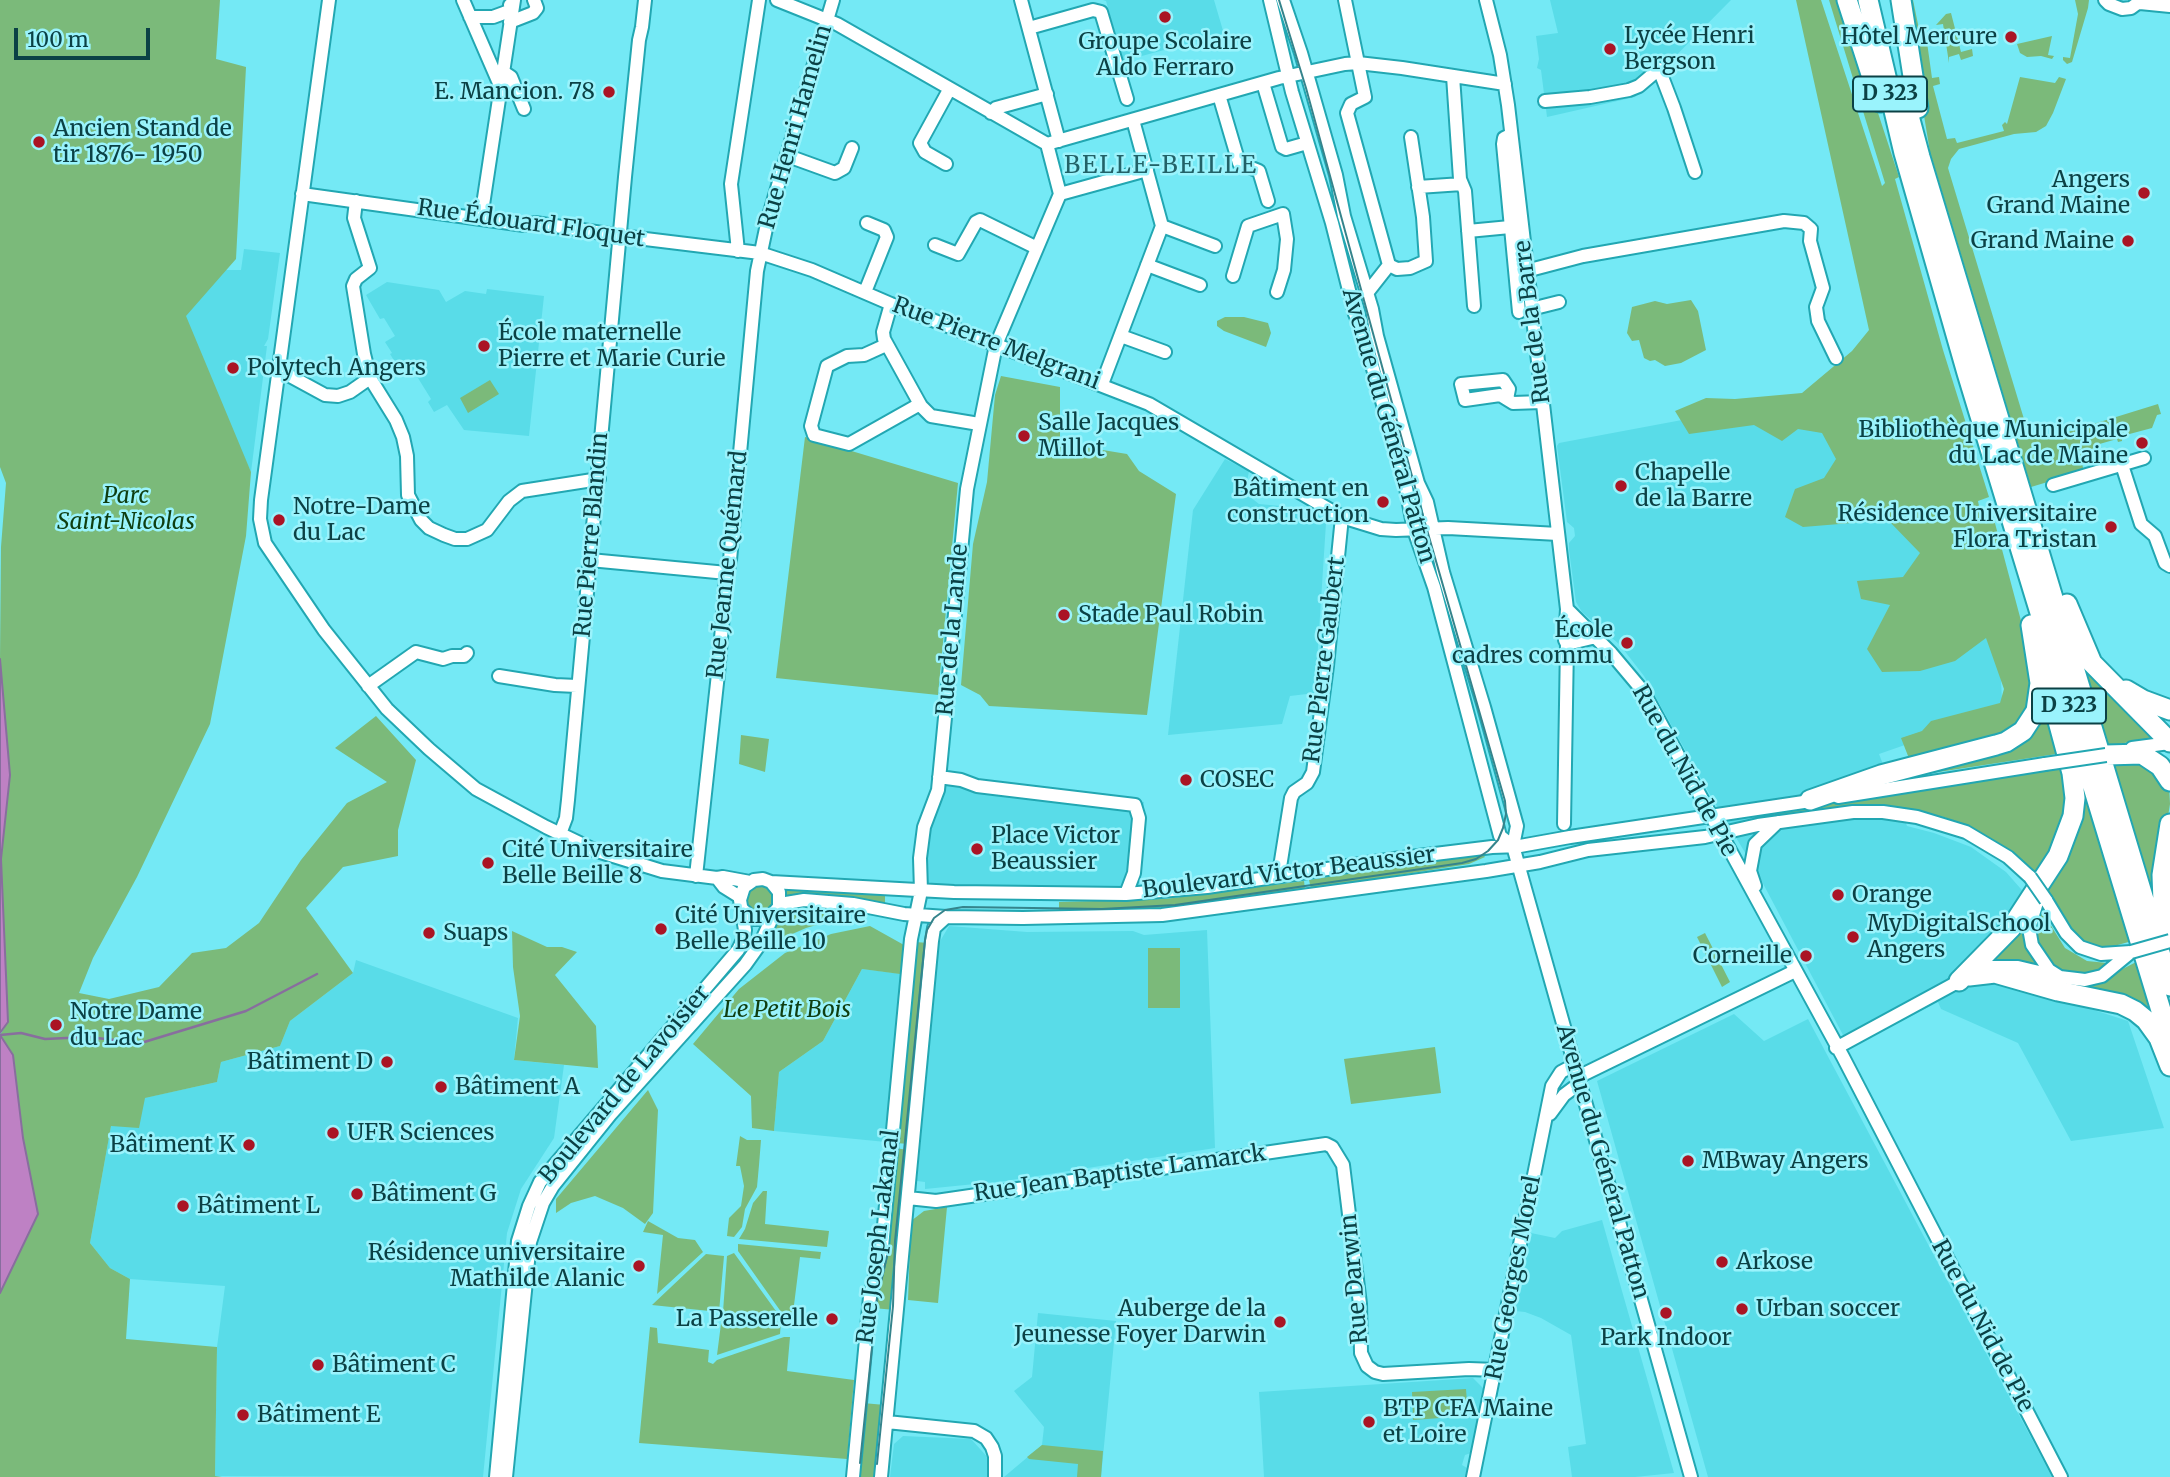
<!DOCTYPE html>
<html>
<head>
<meta charset="utf-8">
<style>
	body { margin:0 }
	#map { position:relative; width:2170px; height:1477px; overflow:hidden; background:#74e9f5; font-family:Merriweather,serif }
	canvas { display:block }
	.scale { position:absolute; left:14px; top:28px; width:136px; height:32px; box-sizing:border-box; border:4px solid #0b4145; border-top:0; padding-left:9px; font-size:21px; line-height:24px; white-space:nowrap; color:#0b4145; -webkit-text-stroke:5px #9af3fc; paint-order:stroke }
</style>
</head>
<body>
<div id="map">
<canvas width="2170" height="1477"></canvas>
<div class="scale">100 m</div>
</div>
<script>
const c = document.querySelector('canvas').getContext('2d');
c.lineJoin = 'round';
function fillPath(path, color) { c.fillStyle = color; c.fill(path, 'evenodd'); }
const shape = rows => new Path2D(rows.map(r => 'M' + r).join(''));
function strokePath(path, color, width, dash) { c.strokeStyle = color; c.lineWidth = width; c.lineCap = dash ? 'butt' : 'round'; c.setLineDash(dash || []); c.stroke(path); }
function write(font, color, halo, rows, align = 'center') {
  c.font = font + ' Merriweather,serif'; c.lineWidth = 5; c.setLineDash([]); c.textBaseline = 'middle'; c.strokeStyle = halo; c.fillStyle = color; for (const [text, x, y, turn = 0] of rows) {
    c.save(); c.translate(x, y); c.rotate((+turn || 0) * Math.PI / 180); c.textAlign = isNaN(turn) ? turn : align; if (halo) c.strokeText(text, 0, 0); c.fillText(text, 0, 0); c.restore();
  }
}
fillPath(shape([
	[1103,0,1214,0,1224,34,1123,61,1106,1],
	[1550,0,1731,0,1635,97,1547,117,1541,70,1537,68,1539,59,1536,36,1558,33],
	[244,249,280,253,268,339,264,346,267,346,251,472,172,301,175,270,241,270],
	[387,282,439,290,446,302,465,291,486,294,487,289,544,296,529,436,464,430,447,405,434,412,428,402,431,399,413,370,403,375,390,354,392,353,385,342,395,336,384,318,380,319,366,295],
	[1830,414,1999,641,2002,700,1998,708,1968,723,1879,754,1907,826,1934,833,1971,847,2006,872,2028,897,1963,968,2128,1021,2164,1128,2071,1141,2018,1043,1941,1009,1938,1002,1856,1045,1843,1035,1758,874,1709,793,1644,676,1620,645,1582,612,1576,602,1569,550,1569,543,1575,536,1574,528,1567,522,1557,446,1559,443,1682,420],
	[1225,459,1249,471,1245,493,1259,504,1313,509,1326,523,1315,693,1290,696,1282,724,1168,735,1193,510],
	[942,783,1144,802,1139,887,927,888,928,835],
	[949,926,1027,932,1133,931,1144,935,1207,930,1215,1148,1005,1181,925,1189,925,1182,917,1181,939,943],
	[356,960,518,1018,514,1060,564,1065,554,1138,521,1189,507,1233,483,1477,215,1476,217,1347,225,1286,130,1279,110,1268,90,1243,111,1126,144,1098,217,1082,221,1062,280,1046,290,1021,353,973],
	[862,969,903,974,886,1142,774,1131,779,1072,823,1041],
	[1734,1014,1764,1041,1808,1019,2052,1477,1708,1477,1597,1081],
	[1602,1220,1620,1284,1674,1473,1635,1477,1572,1477,1568,1447,1586,1444,1571,1335,1541,1318,1525,1312,1515,1311,1531,1233,1555,1238,1562,1231],
	[1038,1313,1116,1321,1101,1477,1004,1477,1042,1445,1044,1427,1014,1391,1032,1377],
	[1473,1378,1484,1389,1471,1453,1465,1455,1464,1458,1462,1465,1467,1468,1465,1477,1264,1477,1259,1392],
	[903,1436,971,1439,991,1461,989,1477,890,1477,894,1444]
]), '#59dce8');
fillPath(shape([
	[0,0,220,0,216,59,246,67,236,259,186,316,251,472,246,536,210,724,137,877,93,958,79,993,109,999,159,987,192,953,226,948,259,923,301,860,347,803,387,782,335,748,376,716,416,760,398,830,398,856,343,867,306,908,353,973,290,1021,280,1046,221,1062,217,1082,145,1098,139,1128,111,1126,90,1243,110,1268,130,1279,126,1339,217,1347,215,1476,222,1477,0,1477,0,1293,38,1214,23,1138,13,1055,0,1035,8,1022,1,859,10,775,0,659,1,547,6,483,0,467],
	[1796,0,1821,0,1882,186,1885,183,1829,0,1841,0,1899,177,1895,179,1943,350,1989,497,1978,501,1981,516,1992,512,2024,632,2032,676,2029,703,2024,718,2011,728,1983,742,1910,761,1901,738,1922,731,1931,721,2000,703,2004,689,1986,638,1955,661,1920,671,1882,672,1867,649,1890,605,1861,599,1857,581,1903,577,1920,553,1888,520,1803,527,1785,517,1795,489,1824,478,1836,459,1822,433,1798,429,1782,441,1754,425,1689,434,1675,411,1706,398,1735,399,1802,393,1852,351,1869,330],
	[1905,0,1913,0,1919,29,1925,28,1932,78,1939,77,1940,84,1933,86,1947,139,1955,138,1957,143,2004,131,2002,125,2005,122,2007,124,2020,77,2055,83,2059,77,2066,79,2053,113,2046,126,2036,132,2014,134,1959,149,1951,159,1948,168,2027,429,2035,436,2048,438,2158,404,2161,414,2157,415,2152,428,2122,436,2122,441,2118,442,2117,439,2096,445,2098,452,2080,457,2084,471,2031,487,1930,152],
	[2075,0,2089,0,2088,8,2072,62,2067,64,2063,60,2063,57,2070,58,2078,14],
	[1951,13,1961,52,1972,49,1973,56,1961,60,1959,54,1949,57,1949,63,1943,24,1936,25,1946,14],
	[2052,36,2048,55,2054,56,2052,59,2041,56,2027,57,2020,53,2017,44],
	[1691,300,1698,311,1706,350,1681,363,1665,366,1655,360,1650,361,1644,358,1639,340,1632,341,1627,333,1632,307,1655,301,1667,304],
	[1225,317,1244,317,1268,323,1271,333,1266,347,1224,331,1217,326,1217,321],
	[1001,376,1060,387,1060,443,1127,454,1139,471,1176,494,1147,715,989,706,980,695,961,685,973,544,987,482,995,395],
	[490,380,499,394,468,413,460,398],
	[805,437,958,483,938,695,776,678],
	[2074,638,2161,737,2106,746],
	[2046,661,2132,941,2107,948,2088,945,2072,933,2046,889,2076,825],
	[2043,701,2063,753,1886,780,2001,749],
	[741,735,769,739,765,772,739,764],
	[2134,756,2169,786,2170,804,2161,859,2163,932,2111,761],
	[2069,768,2071,804,2038,878,2019,858,1999,844,1978,832,1944,817,1910,811,1766,818,1766,816,1806,806,1829,804,1829,801],
	[1482,853,1485,857,1469,864,1311,889,1309,880],
	[1304,881,1305,889,1214,903,1145,909,1059,910,1059,902,1165,899],
	'746 899a14 14 0 1 1 28 0a14 14 0 1 1-28 0Z',
	[781,887,885,895,885,903,795,895,785,899],
	[2038,905,2065,948,2087,961,2107,963,2105,970,2085,977,2057,971,2040,954,2032,927],
	[797,906,860,910,858,913,806,928,765,946,777,919],
	[2023,917,2027,945,2041,970,1986,964],
	[870,926,904,945,900,974,862,969,823,1041,779,1072,774,1131,752,1128,751,1096,693,1044,739,989,785,953,831,934],
	[512,931,547,947,562,947,577,952,555,975,596,1026,598,1068,514,1060,520,1016,513,967],
	[1705,933,1730,982,1722,987,1697,937],
	[915,942,929,943,909,1144,896,1143],
	[1148,948,1180,948,1180,1008,1148,1008],
	[2138,961,2155,1018,2067,983,2115,973],
	[1435,1047,1441,1093,1351,1104,1344,1059],
	[648,1090,658,1110,653,1213,645,1224,623,1208,595,1196,571,1203,556,1213,556,1199],
	[740,1136,747,1140,761,1140,759,1165,757,1187,745,1209,742,1227,734,1237,727,1236,729,1218,741,1206,744,1186,740,1166,736,1166],
	[895,1148,908,1150,895,1310,873,1308],
	[763,1191,767,1191,765,1224,829,1231,827,1247,739,1239,745,1229,753,1203],
	[947,1207,938,1303,908,1300,911,1221,924,1211],
	[648,1221,678,1238,695,1240,703,1252,657,1294,663,1235,643,1232],
	[738,1244,821,1252,820,1259,800,1257,794,1305,797,1306,796,1317,784,1316,738,1251],
	[734,1253,781,1318,723,1312,727,1256],
	[706,1254,724,1256,719,1312,652,1305],
	[722,1316,781,1322,780,1334,717,1355],
	[650,1327,657,1328,658,1343,709,1350,708,1362,713,1364,717,1360,784,1337,790,1337,787,1371,854,1380,847,1459,639,1443],
	[1466,1389,1468,1416,1413,1420,1412,1392],
	[863,1403,885,1405,875,1477,857,1477],
	[1042,1445,1103,1451,1101,1477,1077,1477,1078,1464,1029,1459,1027,1457]
]), '#7bba7a');
const water = shape([
	[0,659,10,775,1,859,8,1022,0,1033,0,659],
	[0,1035,13,1055,23,1138,38,1214,0,1293,0,1035]
]);
fillPath(water, '#be81c4');
strokePath(water, '#886e9e', 2);
strokePath(shape([
	[0,1035,21,1033,45,1039,88,1037,141,1043,246,1011,317,974]
]), '#886e9e', 2.5);
const minor = shape([
	[329,0,261,500,260,519,265,543,324,630,387,709,429,749,476,789,546,827,594,850,662,871,717,878,723,877,750,882],
	[463,0,499,83],
	[777,0,837,24,1047,144],
	[1021,0,1059,141],
	[1270,0,1292,92,1332,223,1355,314,1363,333,1405,483,1414,530,1434,587,1500,836,1513,846],
	[1283,0,1301,53,1336,175,1344,216,1372,309,1377,336,1418,483,1427,502,1443,572,1484,707,1517,826,1513,846,1691,1477],
	[1345,0,1365,97,1351,104,1347,113,1389,265],
	[1486,0,1500,55,1508,105,1567,609,1565,640,1567,644,1564,824],
	[2105,0,2109,4,2122,9,2131,8,2142,0],
	[2140,3,2170,6],
	[470,17,493,17,512,10,510,5],
	[510,22,533,13,537,8,534,0],
	[1029,28,1093,10,1101,12,1127,99],
	[502,71,511,77,524,109],
	[1453,76,1460,179,1465,191,1474,306],
	[1263,83,1282,147,1286,149,1307,143],
	[1219,95,1239,163,1259,171,1268,201],
	[1545,101,1590,97,1629,90,1639,86,1659,69,1674,108,1695,172],
	[991,113,996,108,1047,94],
	[1510,135,1504,138,1503,144,1519,312],
	[1047,144,1279,78,1345,64,1358,63,1402,68,1505,84],
	[1047,144,1060,194],
	[788,156,835,173,844,168,852,148],
	[946,164,925,152,920,143,949,90],
	[1418,187,1462,184],
	[302,194,524,225,535,223,629,237,760,253,812,270,891,304,1149,404,1342,517,1381,529,1396,530,1448,528,1558,534],
	[1060,194,1147,170],
	[356,201,354,218,370,268,356,279,353,286,364,354,370,378,396,420,403,437,407,456,408,495,421,520,429,528,444,535,455,539,467,539,487,530,509,501,522,491,599,479],
	[481,218,514,0],
	[1162,226,1215,246],
	[1468,231,1510,227],
	[935,245,958,254,976,222,980,220,1037,248],
	[738,251,731,184,759,0],
	[1147,265,1200,285],
	[1389,265,1397,269,1410,268,1426,261,1423,217,1411,137],
	[1526,271,1583,256,1784,221,1804,223,1811,229,1810,241,1823,288,1816,307,1818,321,1836,358],
	[1233,276,1248,226,1283,214,1287,239,1284,270,1277,292],
	[865,292,887,237,884,230,867,223],
	[1367,293,1389,265],
	[891,304,883,332,884,339,921,406,931,416,979,424],
	[1531,309,1559,302],
	[1121,336,1165,352],
	[886,345,864,355,847,356,827,366,811,426,814,435,849,444,920,404],
	[279,370,325,395,338,396,350,392,370,378],
	[1102,384,1162,226,1133,120],
	[1507,399,1509,389,1503,380,1461,384,1465,400,1500,395,1513,403,1542,402],
	[2122,465,2141,524,2155,536,2165,563,2170,566],
	[2053,485,2144,458],
	[590,560,727,573],
	[1567,609,1611,653,1643,691,1843,1057,2061,1477],
	[1567,644,1596,637],
	[499,676,555,685,577,686],
	[368,686,416,652,443,659,452,656,464,656,467,653],
	[2132,748,2170,743],
	[939,777,961,780,977,786,1135,805,1139,818,1134,873,1126,894],
	[1838,797,2045,764],
	[560,834,566,818,568,800,625,177,639,40,642,27,645,0],
	[696,876,718,674,726,579,730,560,757,271,768,219,833,0],
	[1280,876,1280,867,1291,798,1294,792,1307,783,1313,772,1327,666,1342,517],
	[717,878,724,887,740,897],
	[771,882,954,892,1126,894,1207,887,1394,859,1492,847,1520,846,1570,837,1817,800],
	[1755,886,1750,871,1755,844,1778,822],
	[2038,899,2029,928,2032,945,2049,970,2060,977,2085,980,2102,976,2131,952],
	[2046,900,2066,933,2080,947,2101,954,2131,952],
	[780,904,804,900,853,904,904,914,946,917,1023,918,1162,915,1486,871,1540,862,1588,850,1705,837,1758,825,1853,812,1883,812,1917,817,1966,832,2008,857,2030,877],
	[1991,967,2018,967,2060,977],
	[1836,1048,1965,978],
	[1578,1077,1795,971],
	[1550,1114,1564,1095,1580,1083],
	[908,1198,936,1201,1326,1144,1332,1147,1343,1165,1360,1304,1361,1353,1367,1366,1375,1372,1383,1374,1469,1369,1496,1370],
	[887,1422,974,1431,986,1438,992,1447,995,1456,995,1477],
	[496,1477,518,1241,529,1206,540,1182,738,950,743,940,745,930,740,900,744,887,754,880,763,879,771,882,779,892,779,907,768,919,753,919,742,909],
	[506,1477,530,1242,543,1203,553,1186,610,1115,745,965,760,944,773,916],
	[853,1477,870,1297,882,1247,911,939,921,891,920,858,924,827,938,790,967,489,996,345,1060,194],
	[881,1477,932,941,934,928,946,917],
	[1473,1477,1552,1086,1561,1072,1574,1065]
]);
const highway = shape([
	[1847,0,1880,102],
	[1868,0,1904,153,1967,373,2170,1040],
	[1901,0,1918,108],
	[1902,90,1920,157,2170,986],
	[2067,604,2092,663,2170,742],
	[2126,690,2143,700,2170,710],
	[2106,755,2142,754,2160,766,2170,781],
	[1810,800,1881,775,1996,745,2006,742,2023,731,2036,711,2040,683,2031,625],
	[2170,824,2162,875,2163,902,2170,934],
	[1969,976,1995,973,2058,991,2121,1004,2135,1011,2146,1020,2159,1038,2170,1066],
	[1959,981,2011,928,2058,856,2073,816,2075,798,2072,773,2039,651]
]);
strokePath(minor, '#22a7b2', 16);
strokePath(highway, '#22a7b2', 23);
strokePath(minor, '#fff', 12);
strokePath(highway, '#fff', 19);
strokePath(shape([
	[860,1463,877,1299,888,1252],
	[877,1464,893,1306,895,1241,925,940,927,930,934,918,945,910,963,907,1102,909,1175,905,1462,863,1476,859,1488,851,1498,840,1503,828,1506,814,1505,801,1421,509,1306,88,1279,0]
]), '#35848c', 2);
const minorBridge = shape([
	[2045,764,2106,755],
	[2030,877,2046,900],
	[2131,952,2170,941]
]);
strokePath(minorBridge, '#22a7b2', 16, []);
strokePath(minorBridge, '#fff', 12);
for (const [x, y, r, color] of [
	[1165,17,7,"#aa1424"],
	[2011,37,7,"#aa1424"],
	[1610,49,7,"#aa1424"],
	[609,92,7,"#aa1424"],
	[39,142,7,"#aa1424"],
	[2144,193,7,"#aa1424"],
	[2128,241,7,"#aa1424"],
	[484,346,7,"#aa1424"],
	[233,368,7,"#aa1424"],
	[1024,436,7,"#aa1424"],
	[2142,443,7,"#aa1424"],
	[1621,486,7,"#aa1424"],
	[1383,502,7,"#aa1424"],
	[279,520,7,"#aa1424"],
	[2111,527,7,"#aa1424"],
	[1064,615,7,"#aa1424"],
	[1627,643,7,"#aa1424"],
	[1186,780,7,"#aa1424"],
	[977,849,7,"#aa1424"],
	[488,863,7,"#aa1424"],
	[1838,895,7,"#aa1424"],
	[661,929,7,"#aa1424"],
	[429,933,7,"#aa1424"],
	[1853,937,7,"#aa1424"],
	[1806,956,7,"#aa1424"],
	[56,1025,7,"#aa1424"],
	[387,1062,7,"#aa1424"],
	[441,1087,7,"#aa1424"],
	[333,1133,7,"#aa1424"],
	[249,1145,7,"#aa1424"],
	[1688,1161,7,"#aa1424"],
	[357,1194,7,"#aa1424"],
	[183,1206,7,"#aa1424"],
	[1722,1262,7,"#aa1424"],
	[639,1266,7,"#aa1424"],
	[1742,1309,7,"#aa1424"],
	[1666,1313,7,"#aa1424"],
	[832,1319,7,"#aa1424"],
	[1280,1322,7,"#aa1424"],
	[318,1365,7,"#aa1424"],
	[243,1415,7,"#aa1424"],
	[1369,1422,7,"#aa1424"]
]) { const dot = new Path2D(); dot.arc(x, y, r, 0, 2 * Math.PI); c.fillStyle = color; c.fill(dot); strokePath(dot, '#9af3fc', 2.5); }
for (const [x, y, w] of [
	[1890,94,74],
	[2069,706,74]
]) { const box = new Path2D(); box.roundRect(x - w / 2, y - 17.5, w, 35, 5); c.fillStyle = '#9af3fc'; c.fill(box); strokePath(box, '#0b4145', 2); }
write('bold 21px', '#0b4145', null, [
	["D 323",1890,94],
	["D 323",2069,706]
]);
write('23px', '#0b4145', '#9af3fc', [
	["Lycée Henri",1624,36],
	["Bergson",1624,62],
	["Hôtel Mercure",1997,37,"right"],
	["Groupe Scolaire",1165,42,"center"],
	["Aldo Ferraro",1165,68,"center"],
	["E. Mancion. 78",595,92,"right"],
	["Ancien Stand de",53,129],
	["tir 1876- 1950",53,155],
	["Angers",2130,180,"right"],
	["Grand Maine",2130,206,"right"],
	["Grand Maine",2114,241,"right"],
	["École maternelle",498,333],
	["Pierre et Marie Curie",498,359],
	["Polytech Angers",247,368],
	["Salle Jacques",1038,423],
	["Millot",1038,449],
	["Bibliothèque Municipale",2128,430,"right"],
	["du Lac de Maine",2128,456,"right"],
	["Chapelle",1635,473],
	["de la Barre",1635,499],
	["Bâtiment en",1369,489,"right"],
	["construction",1369,515,"right"],
	["Notre-Dame",293,507],
	["du Lac",293,533],
	["Résidence Universitaire",2097,514,"right"],
	["Flora Tristan",2097,540,"right"],
	["Stade Paul Robin",1078,615],
	["École",1613,630,"right"],
	["cadres commu",1613,656,"right"],
	["COSEC",1200,780],
	["Place Victor",991,836],
	["Beaussier",991,862],
	["Cité Universitaire",502,850],
	["Belle Beille 8",502,876],
	["Orange",1852,895],
	["Cité Universitaire",675,916],
	["Belle Beille 10",675,942],
	["MyDigitalSchool",1867,924],
	["Angers",1867,950],
	["Suaps",443,933],
	["Corneille",1792,956,"right"],
	["Notre Dame",70,1012],
	["du Lac",70,1038],
	["Bâtiment D",373,1062,"right"],
	["Bâtiment A",455,1087],
	["UFR Sciences",347,1133],
	["Bâtiment K",235,1145,"right"],
	["MBway Angers",1702,1161],
	["Bâtiment G",371,1194],
	["Bâtiment L",197,1206],
	["Résidence universitaire",625,1253,"right"],
	["Mathilde Alanic",625,1279,"right"],
	["Arkose",1736,1262],
	["Auberge de la",1266,1309,"right"],
	["Jeunesse Foyer Darwin",1266,1335,"right"],
	["Urban soccer",1756,1309],
	["La Passerelle",818,1319,"right"],
	["Park Indoor",1666,1338,"center"],
	["Bâtiment C",332,1365],
	["BTP CFA Maine",1383,1409],
	["et Loire",1383,1435],
	["Bâtiment E",257,1415]
], 'left');
write('23px', '#0b4145', '#9af3fc', [
	["Rue Henri Hamelin",796,127,-74],
	["Rue Édouard Floquet",531,224,8],
	["Rue de la Barre",1533,322,-97],
	["Rue Pierre Melgrani",996,344,21],
	["Avenue du Général Patton",1388,426,74],
	["Rue Pierre Blandin",592,535,-85],
	["Rue Jeanne Quémard",728,565,-84],
	["Rue de la Lande",953,630,-85],
	["Rue Pierre Gaubert",1325,660,-83],
	["Rue du Nid de Pie",1684,771,61],
	["Boulevard Victor Beaussier",1289,873,-7],
	["Boulevard de Lavoisier",625,1085,-50],
	["Avenue du Général Patton",1602,1162,74],
	["Rue Jean Baptiste Lamarck",1120,1174,-8],
	["Rue Joseph Lakanal",879,1237,-83],
	["Rue Georges Morel",1514,1278,-79],
	["Rue Darwin",1355,1279,-95],
	["Rue du Nid de Pie",1982,1326,62]
]);
write('italic 23px', '#0f3e11', '#9af3fc', [
	["Parc",126,496],
	["Saint-Nicolas",126,522],
	["Le Petit Bois",787,1010]
]);
c.letterSpacing = '2px';
write('24px', '#226268', '#9af3fc', [
	["BELLE-BEILLE",1161,166]
]);
c.letterSpacing = '0px';
</script>
</body>
</html>
